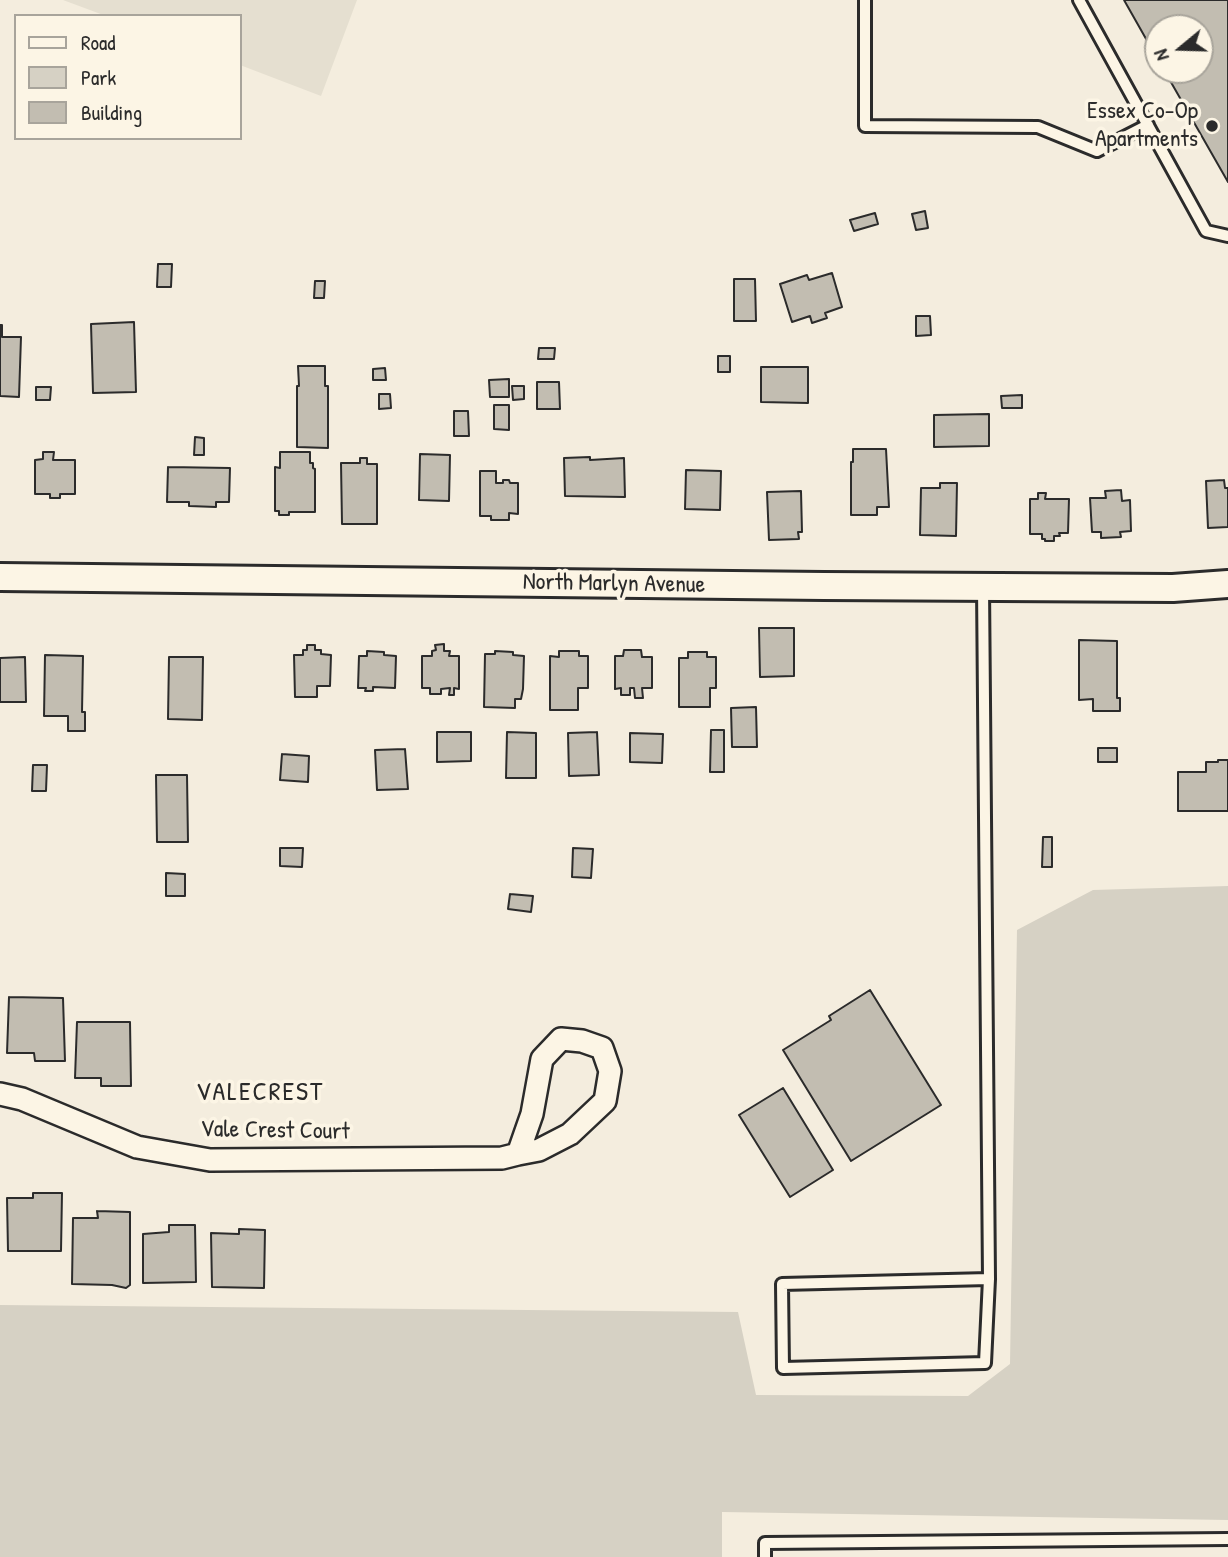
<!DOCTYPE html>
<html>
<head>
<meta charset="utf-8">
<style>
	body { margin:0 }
	#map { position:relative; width:1228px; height:1557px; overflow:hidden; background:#f4edde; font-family:"Patrick Hand",sans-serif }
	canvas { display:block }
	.legend { position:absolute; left:14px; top:14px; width:228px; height:126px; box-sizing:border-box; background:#fcf5e5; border:2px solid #a8a49b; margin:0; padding:9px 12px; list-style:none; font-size:21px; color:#2b2b2b }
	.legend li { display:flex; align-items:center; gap:14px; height:35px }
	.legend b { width:35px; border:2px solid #a8a49b }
	.north { position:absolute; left:1144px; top:14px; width:70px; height:70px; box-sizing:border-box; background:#fcf5e5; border:2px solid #a8a49b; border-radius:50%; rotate:251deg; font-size:19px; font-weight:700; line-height:28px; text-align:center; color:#2b2b2b }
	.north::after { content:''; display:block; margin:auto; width:24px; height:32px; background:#2b2b2b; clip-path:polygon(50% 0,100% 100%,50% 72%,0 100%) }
</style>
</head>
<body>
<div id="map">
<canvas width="1228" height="1557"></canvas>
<ul class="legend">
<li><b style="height:9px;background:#fcf5e5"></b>Road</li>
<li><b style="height:19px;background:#d6d1c4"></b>Park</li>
<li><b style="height:19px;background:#c2bdb1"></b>Building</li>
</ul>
<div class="north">N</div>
</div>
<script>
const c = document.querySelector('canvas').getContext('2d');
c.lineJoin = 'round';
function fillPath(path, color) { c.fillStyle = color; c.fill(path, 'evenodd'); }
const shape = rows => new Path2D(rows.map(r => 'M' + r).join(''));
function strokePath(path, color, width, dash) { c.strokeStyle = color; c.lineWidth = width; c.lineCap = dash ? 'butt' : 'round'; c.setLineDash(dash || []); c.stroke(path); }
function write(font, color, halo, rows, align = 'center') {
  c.font = font + ' "Patrick Hand",sans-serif'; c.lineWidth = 7; c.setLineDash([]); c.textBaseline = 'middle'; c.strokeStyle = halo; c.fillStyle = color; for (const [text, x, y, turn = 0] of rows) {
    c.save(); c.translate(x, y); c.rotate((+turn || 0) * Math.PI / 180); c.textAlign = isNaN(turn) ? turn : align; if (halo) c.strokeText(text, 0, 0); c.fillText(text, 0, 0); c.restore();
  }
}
fillPath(shape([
	[63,0,357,0,321,96,240,65,240,16,106,16]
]), '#e5dfd0');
fillPath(shape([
	[1228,886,1228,1520,722,1512,722,1557,0,1557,0,1305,738,1312,756,1395,968,1396,1010,1364,1017,930,1093,890]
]), '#d6d1c4');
const building = shape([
	[1124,0,1228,0,1228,182,1164,70,1200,70,1200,28,1158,28,1158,60,1124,0],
	[925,211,928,228,916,230,912,214,925,211],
	[875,213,878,224,854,231,850,220,875,213],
	[158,264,172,264,171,287,157,287,158,264],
	[832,273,842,307,825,313,827,318,812,323,810,316,792,322,780,284,807,275,809,280,832,273],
	[734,279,755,279,756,321,734,321,734,279],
	[315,281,325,281,324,298,314,298,315,281],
	[916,316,930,316,931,335,916,336,916,316],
	[134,322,136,392,93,393,91,324,134,322],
	[0,325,2,325,2,337,21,337,19,397,0,396,0,325],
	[539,348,555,348,554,359,538,359,539,348],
	[718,356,730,356,730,372,718,372,718,356],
	[298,366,325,366,325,386,328,386,328,448,297,447,297,386,299,386,298,366],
	[761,367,808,367,808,403,761,402,761,367],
	[385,368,386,380,373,380,373,369,385,368],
	[509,379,509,397,490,397,489,380,509,379],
	[537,382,559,382,560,409,537,409,537,382],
	[512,386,524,386,524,399,513,400,512,386],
	[36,387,51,387,50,400,36,400,36,387],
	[379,394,390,394,391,408,379,409,379,394],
	[1022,395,1022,408,1002,408,1001,396,1022,395],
	[494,405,509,405,509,430,494,429,494,405],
	[454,411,468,411,469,436,454,436,454,411],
	[989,414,989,446,934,447,934,415,989,414],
	[195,437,204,438,204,455,194,455,195,437],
	[853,449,886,449,889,507,877,507,877,515,851,515,851,462,853,462,853,449],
	[43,452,54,452,53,460,75,460,75,494,60,494,60,498,50,498,50,494,35,494,35,460,43,459,43,452],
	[280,452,310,452,310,463,313,463,313,468,315,469,315,512,289,512,289,515,279,515,279,511,275,511,275,467,280,468,280,452],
	[420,454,450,455,449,501,419,500,420,454],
	[590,457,590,460,624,458,625,497,565,496,564,458,590,457],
	[360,458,367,458,367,464,377,464,377,524,342,524,341,463,360,463,360,458],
	[168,467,230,468,229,502,216,502,216,507,189,506,189,502,167,502,168,467],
	[686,470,721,471,720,510,685,509,686,470],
	[480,471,496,471,496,483,503,483,503,480,509,480,510,483,518,483,518,514,509,513,509,520,491,520,491,516,480,516,480,471],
	[1224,480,1225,488,1228,488,1228,527,1208,528,1206,481,1224,480],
	[940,483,957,483,956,536,920,535,921,488,940,488,940,483],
	[1121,490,1122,501,1130,500,1131,531,1120,532,1121,537,1101,538,1101,532,1092,532,1090,498,1106,498,1105,491,1121,490],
	[801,491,802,532,798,532,799,539,769,540,767,492,801,491],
	[1038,493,1046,493,1045,499,1069,499,1068,533,1059,533,1060,536,1054,536,1054,541,1045,541,1045,539,1042,539,1042,534,1030,534,1030,499,1038,499,1038,493],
	[759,628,794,628,794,676,760,677,759,628],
	[1079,640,1117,641,1117,698,1120,698,1120,711,1093,711,1093,699,1079,700,1079,640],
	[444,644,444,651,450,651,449,656,459,656,459,689,454,688,454,695,449,695,450,688,441,689,441,694,430,694,430,688,422,688,422,656,432,656,432,651,436,650,435,645,444,644],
	[307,645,315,645,315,650,321,650,321,654,331,655,330,686,317,686,317,697,295,697,294,655,303,655,303,650,307,650,307,645],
	[624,650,641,650,642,657,652,657,652,688,642,688,643,698,635,698,634,688,630,688,630,695,621,695,621,688,615,689,615,656,623,656,624,650],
	[367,651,384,652,384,655,396,656,395,688,373,687,373,691,365,691,366,688,358,688,359,656,367,656,367,651],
	[495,651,513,652,513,655,524,656,523,689,521,699,515,699,515,708,484,707,485,654,495,654,495,651],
	[559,651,579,651,579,656,588,656,588,688,578,688,578,710,550,710,550,656,559,657,559,651],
	[688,652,707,652,707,657,716,657,716,688,710,688,710,707,679,707,679,658,688,658,688,652],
	[45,655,83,656,82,712,85,712,85,731,68,731,68,716,44,716,45,655],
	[25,657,26,702,0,702,0,658,25,657],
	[169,657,203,657,202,720,168,719,169,657],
	[756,707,757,747,732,747,731,708,756,707],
	[711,730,724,730,724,772,710,772,711,730],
	[437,732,471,732,471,761,437,762,437,732],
	[507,732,536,733,536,778,506,778,507,732],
	[597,732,599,775,569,776,568,733,597,732],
	[630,733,663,734,662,763,630,762,630,733],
	[1098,748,1117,748,1117,762,1098,762,1098,748],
	[405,749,408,789,377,790,375,750,405,749],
	[282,754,309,756,308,782,280,780,282,754],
	[1218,760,1228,760,1228,811,1178,811,1178,772,1206,772,1206,762,1218,762,1218,760],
	[33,765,47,765,46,791,32,791,33,765],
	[156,775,187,775,188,842,157,842,156,775],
	[1043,837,1052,837,1052,867,1042,867,1043,837],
	[280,848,303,848,302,867,280,866,280,848],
	[573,848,593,849,591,878,572,877,573,848],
	[166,873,185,874,185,896,166,896,166,873],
	[510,894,533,896,531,912,508,909,510,894],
	[870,990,941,1105,851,1161,783,1050,831,1020,829,1016,870,990],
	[9,997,63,998,65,1061,35,1061,34,1053,7,1053,9,997],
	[77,1022,130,1022,131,1086,101,1086,101,1078,75,1078,77,1022],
	[783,1088,833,1170,790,1197,739,1115,783,1088],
	[33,1193,62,1193,61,1251,8,1251,7,1198,33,1198,33,1193],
	[97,1211,130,1212,130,1285,126,1288,112,1285,72,1284,73,1218,98,1218,97,1211],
	[169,1225,195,1225,196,1282,143,1283,143,1234,169,1232,169,1225],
	[239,1229,265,1230,264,1288,212,1287,211,1233,239,1234,239,1229]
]);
fillPath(building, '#c2bdb1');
strokePath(building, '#2b2b2b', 2);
const service = shape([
	[865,0,865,126,1038,127,1097,151,1148,125],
	[1079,0,1206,231,1228,236],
	[983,586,989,1279,985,1363,783,1368,782,1284,989,1279],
	[765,1557,765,1543,1228,1539]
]);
const minor = shape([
	[0,1094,22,1099,137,1147,210,1160,502,1158,518,1154,539,1150,570,1134,605,1101,610,1071,602,1048,582,1041,561,1039,542,1059,532,1114,518,1154]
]);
const tertiary = shape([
	[0,577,824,586,1173,588,1228,584]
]);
strokePath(service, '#2b2b2b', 16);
strokePath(minor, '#2b2b2b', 26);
strokePath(tertiary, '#2b2b2b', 32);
strokePath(service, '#fcf5e5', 10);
strokePath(minor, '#fcf5e5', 21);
strokePath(tertiary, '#fcf5e5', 26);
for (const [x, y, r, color] of [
	[1212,126,7,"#2b2b2b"]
]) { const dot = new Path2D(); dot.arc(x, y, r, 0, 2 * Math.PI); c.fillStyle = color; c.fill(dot); strokePath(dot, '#fcf5e5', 2.5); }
write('24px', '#2b2b2b', '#fcf5e5', [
	["Essex Co-Op",1198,112],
	["Apartments",1198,140]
], 'right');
write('24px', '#2b2b2b', '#fcf5e5', [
	["North Marlyn Avenue",614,584,1],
	["Vale Crest Court",275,1131,1]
]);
c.letterSpacing = '2px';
write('26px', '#2b2b2b', '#fcf5e5', [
	["VALECREST",260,1093]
]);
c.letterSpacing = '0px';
</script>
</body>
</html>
